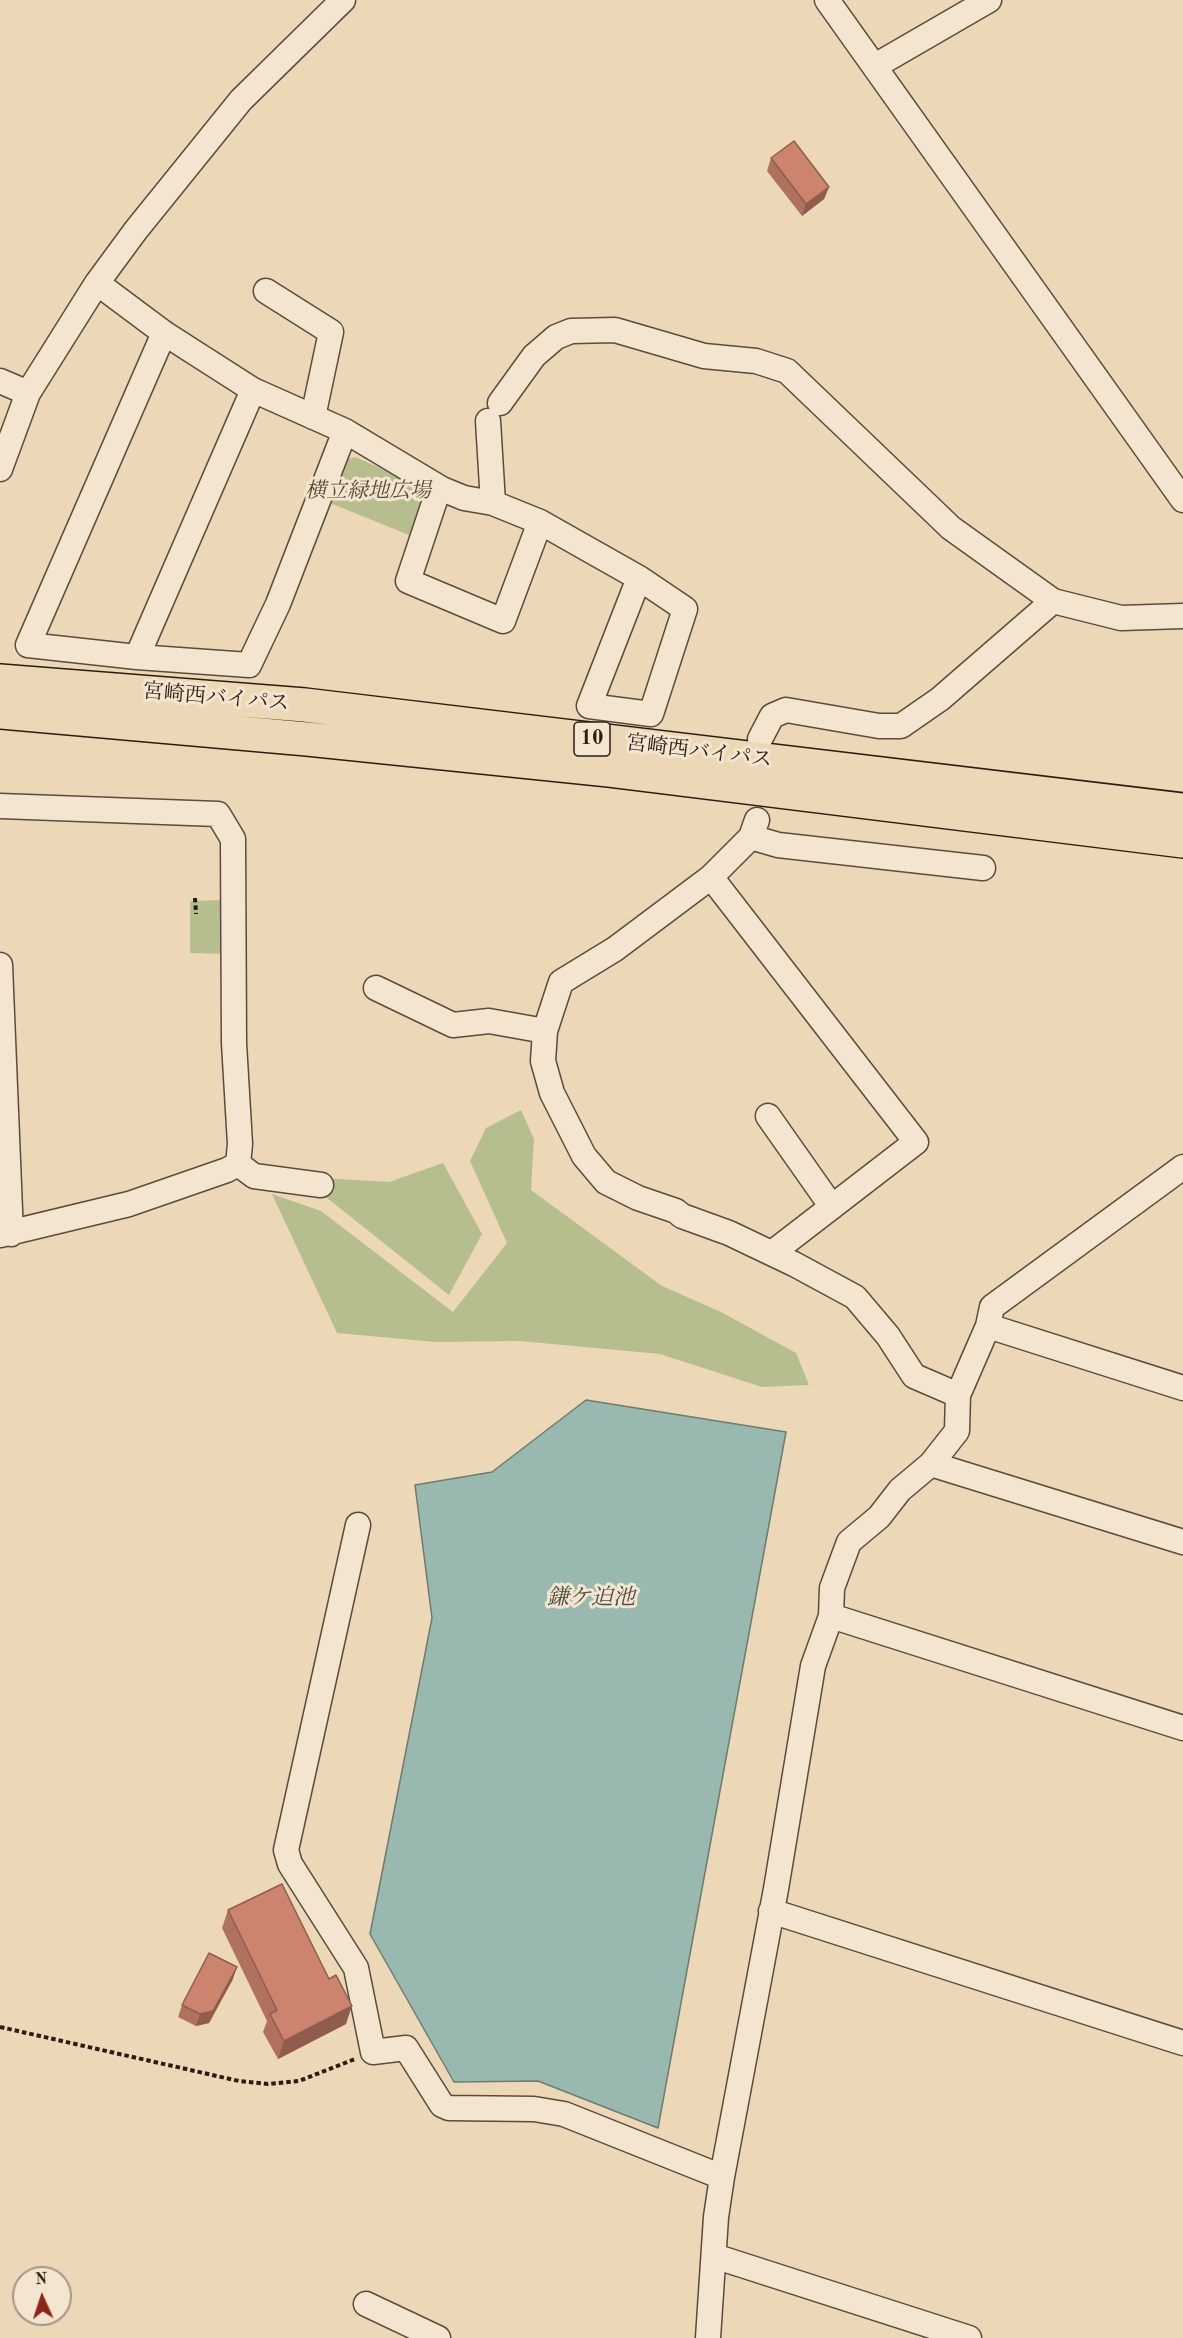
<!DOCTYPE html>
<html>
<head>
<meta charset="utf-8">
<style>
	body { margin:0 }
	#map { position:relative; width:1183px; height:2338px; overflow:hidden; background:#ecd7b6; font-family:"Old Standard TT",serif }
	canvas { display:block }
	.north { position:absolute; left:12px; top:2266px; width:60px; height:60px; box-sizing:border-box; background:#f3e5d0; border:2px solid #a39584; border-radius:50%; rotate:357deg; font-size:16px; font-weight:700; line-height:24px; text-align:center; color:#2b1d12 }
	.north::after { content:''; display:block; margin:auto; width:21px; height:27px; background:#8f2418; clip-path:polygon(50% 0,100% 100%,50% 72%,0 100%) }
</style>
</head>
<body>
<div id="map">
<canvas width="1183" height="2338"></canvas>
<div class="north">N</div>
</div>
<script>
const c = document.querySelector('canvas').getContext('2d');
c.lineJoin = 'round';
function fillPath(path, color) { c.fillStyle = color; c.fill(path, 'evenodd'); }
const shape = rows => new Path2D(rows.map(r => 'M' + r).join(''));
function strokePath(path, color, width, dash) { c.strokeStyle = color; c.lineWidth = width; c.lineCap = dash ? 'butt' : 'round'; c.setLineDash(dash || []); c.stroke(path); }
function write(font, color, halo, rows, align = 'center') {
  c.font = font + ' "Old Standard TT","Noto Serif JP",serif'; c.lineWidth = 6; c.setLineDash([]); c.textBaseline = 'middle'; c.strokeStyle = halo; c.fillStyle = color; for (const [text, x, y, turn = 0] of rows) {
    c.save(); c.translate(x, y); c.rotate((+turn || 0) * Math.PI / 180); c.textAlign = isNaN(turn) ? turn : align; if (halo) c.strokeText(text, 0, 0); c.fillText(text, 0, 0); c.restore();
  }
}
fillPath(shape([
	[355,457,424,487,425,494,409,535,330,503,348,459],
	[226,900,226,954,190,953,190,901],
	[521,1110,534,1139,531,1190,662,1286,721,1312,796,1353,809,1385,762,1387,660,1354,520,1341,436,1342,337,1333,272,1194,321,1211,453,1312,507,1243,470,1161,486,1128],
	[443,1163,482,1234,449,1295,322,1194,320,1178,389,1182]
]), '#b7be8e');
const water = shape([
	[586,1400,786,1432,658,2128,538,2081,454,2082,370,1934,432,1618,415,1485,492,1472,586,1400]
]);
fillPath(water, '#99b9b0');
strokePath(water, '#6d7b71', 1.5);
const minor = shape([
	[827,0,1183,500],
	[875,66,989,0],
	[97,283,164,333,253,390,345,431,442,489,464,498,493,503,540,522,639,578,685,609,651,714,589,706,639,578],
	[266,291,331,332,313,417],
	[164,333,28,645,137,657,249,665,278,604,345,431],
	[0,381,28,393],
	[500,403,534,356,556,337,571,331,615,330,704,356,756,361,787,371,951,528,1053,601,1121,618,1183,616],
	[488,421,493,503],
	[0,469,28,393,97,283,136,230,241,100,343,0],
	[439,488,408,581,503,621,540,522],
	[137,657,253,390],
	[760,739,772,716,786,710,879,726,901,726,940,699,1053,601],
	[0,806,218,814,233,839,234,1043,240,1144,238,1164,227,1170,129,1204,0,1235],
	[757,820,751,837,711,877,615,949,561,982,545,1031,543,1061,552,1093,584,1156,606,1182,638,1198,676,1211,682,1216,729,1233,794,1264,855,1297,888,1336,914,1376,958,1395],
	[751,837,778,845,983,868],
	[711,877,916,1142,772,1253],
	[0,965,11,1234],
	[376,988,453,1025,489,1021,545,1031],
	[768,1116,832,1207],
	[238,1164,254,1176,321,1185],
	[988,1326,1183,1388],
	[931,1464,1183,1542],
	[358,1525,286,1850,290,1864,356,1968,373,2052,406,2048,442,2105,449,2108,534,2109,564,2114,722,2177],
	[831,1616,1183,1728],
	[771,1911,1183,2043],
	[714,2256,969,2338],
	[366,2304,438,2338],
	[708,2338,716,2217,722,2177,776,1889,813,1666,831,1616,832,1588,849,1542,879,1517,900,1490,931,1464,957,1431,958,1395,988,1326,992,1307,1183,1167]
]);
const highway = shape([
	[0,681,305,705,1183,810],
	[0,712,307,739,609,770,1183,841]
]);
strokePath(minor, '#5b4c3b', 27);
strokePath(highway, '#2b1d12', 36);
strokePath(shape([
	[195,898,196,914],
	[0,2027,239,2081,268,2084,299,2081,355,2059]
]), '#2b1d12', 4, [4.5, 3]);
strokePath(minor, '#f3e5d0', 24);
strokePath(highway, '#ecd7b6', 33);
fillPath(shape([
	[771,158,829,187,824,199,802,216,767,171],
	[228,1910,346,2024,278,2059,263,2032,267,2021,222,1928],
	[233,1979,209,2023,196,2026,178,2017,182,2005]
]), '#b0725f');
fillPath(shape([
	[829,187,824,199,802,216,806,204],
	[237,1967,233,1979,209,2023,196,2026,200,2014],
	[352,2006,346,2024,278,2059,284,2041]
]), '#905c4e');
const building = shape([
	[794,141,829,187,806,204,771,158,794,141],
	[282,1884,329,1979,336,1975,352,2006,284,2041,270,2014,277,2010,228,1910,282,1884],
	[209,1953,237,1967,213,2011,200,2014,182,2005,209,1953]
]);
fillPath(building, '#cd846f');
strokePath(building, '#905c4e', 1.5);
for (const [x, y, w] of [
	[592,739,36]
]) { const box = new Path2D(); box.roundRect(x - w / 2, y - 17, w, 34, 4.5); c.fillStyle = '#f3e5d0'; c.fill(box); strokePath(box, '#2b1d12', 1.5); }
write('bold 20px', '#2b1d12', null, [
	["10",592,739]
]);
write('italic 21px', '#554d37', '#f3e5d0', [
	["横立緑地広場",368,491]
]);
write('21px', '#2b1d12', '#f3e5d0', [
	["宮崎西バイパス",216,698,5],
	["宮崎西バイパス",699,752,7]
]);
write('italic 22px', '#4c4c41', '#f3e5d0', [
	["鎌ケ迫池",591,1598]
]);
</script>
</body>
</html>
